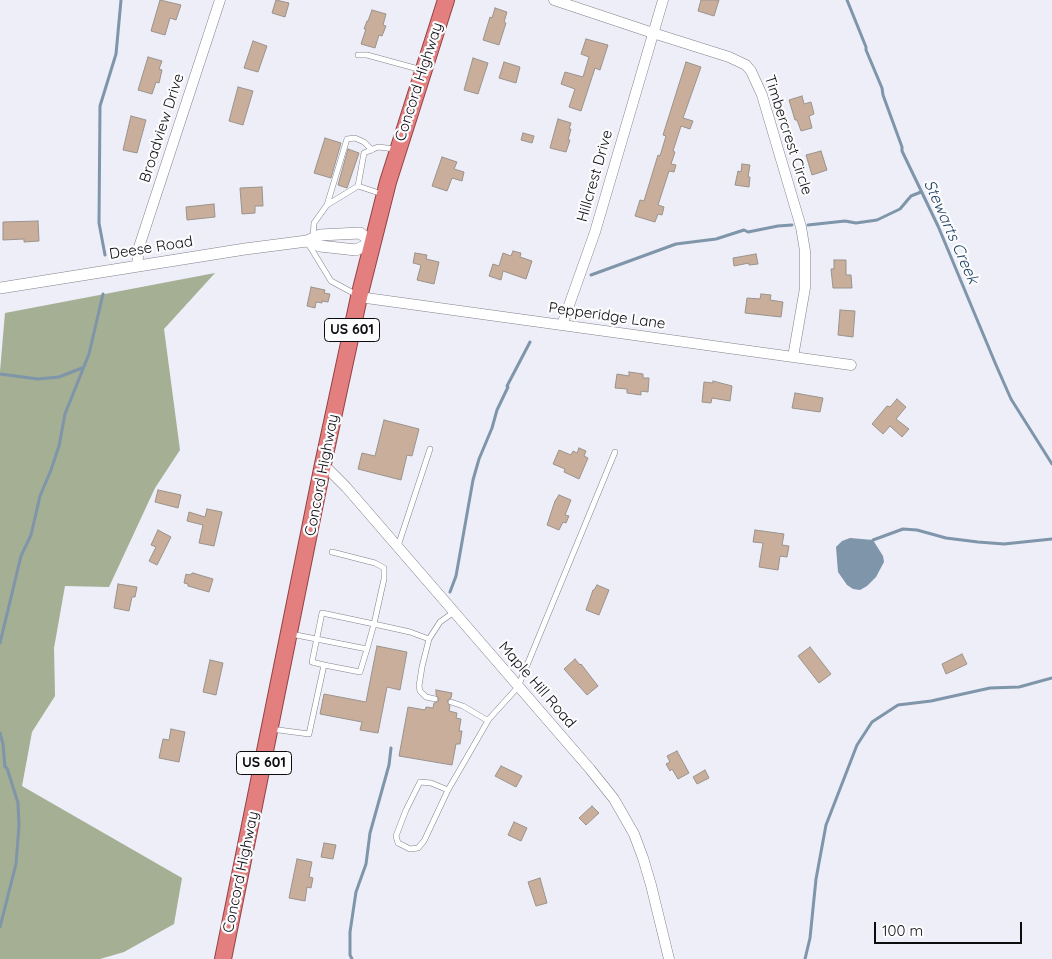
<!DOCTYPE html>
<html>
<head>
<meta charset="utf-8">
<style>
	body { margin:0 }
	#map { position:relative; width:1052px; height:959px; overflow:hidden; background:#edeef8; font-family:Quicksand,sans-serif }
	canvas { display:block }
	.scale { position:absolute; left:874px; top:922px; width:148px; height:22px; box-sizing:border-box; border:2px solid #0c0c0f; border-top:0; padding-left:6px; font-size:15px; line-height:18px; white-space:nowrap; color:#0c0c0f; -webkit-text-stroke:4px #fcfcfe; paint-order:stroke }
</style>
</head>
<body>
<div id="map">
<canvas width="1052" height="959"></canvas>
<div class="scale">100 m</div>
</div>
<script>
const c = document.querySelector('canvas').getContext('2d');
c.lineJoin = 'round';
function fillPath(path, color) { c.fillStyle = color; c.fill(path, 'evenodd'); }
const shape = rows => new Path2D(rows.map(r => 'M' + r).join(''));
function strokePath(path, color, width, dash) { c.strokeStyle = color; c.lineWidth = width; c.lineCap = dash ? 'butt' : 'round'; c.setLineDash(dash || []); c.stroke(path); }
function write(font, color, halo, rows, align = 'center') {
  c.font = font + ' Quicksand,sans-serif'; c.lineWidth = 4.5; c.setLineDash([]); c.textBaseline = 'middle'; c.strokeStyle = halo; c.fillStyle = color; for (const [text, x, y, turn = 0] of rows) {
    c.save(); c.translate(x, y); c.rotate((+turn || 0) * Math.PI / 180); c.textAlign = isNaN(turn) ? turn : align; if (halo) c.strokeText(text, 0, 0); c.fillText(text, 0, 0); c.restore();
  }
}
fillPath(shape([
	[215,273,164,329,180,450,155,488,109,587,65,586,54,648,55,696,32,732,22,786,182,878,174,924,124,952,100,959,0,959,0,371,5,313]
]), '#a4af93');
fillPath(shape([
	[850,538,873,540,883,556,884,562,876,577,867,586,860,590,853,589,847,585,838,572,836,547,842,541]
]), '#7f95aa');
strokePath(shape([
	[847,0,866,47,866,50,882,88,883,95,902,147,902,151,938,226,996,365,1011,399,1052,464],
	[808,225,845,221,856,223,877,220,900,209,911,196,921,192],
	[105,255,99,223,100,106,116,54,121,0],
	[591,275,676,244,716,239,744,230,748,232,778,226,792,225],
	[0,374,38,379,59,377,82,368],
	[873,540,903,529,917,530,946,538,978,542,1004,544,1052,539],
	[450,592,456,576,473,480,479,459,492,428,497,410,508,387,507,386,530,342],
	[0,643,21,556,31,535,40,496,51,470,59,446,65,414,89,354,103,294],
	[0,733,3,744,5,767,7,768,18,803,19,826,16,864,0,927],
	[352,959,350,955,350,932,356,892,366,864,370,833,389,765,391,748],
	[805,959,810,938,816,879,826,825,857,745,872,722,898,705,931,701,990,688,1019,687,1052,678]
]), '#7f95aa', 3);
const building = shape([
	[160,0,181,5,176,20,170,18,165,35,151,31,160,0],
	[276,0,289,3,285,17,272,13,276,0],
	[701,0,719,0,714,16,698,11,701,0],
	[495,8,507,12,504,22,506,23,499,45,483,40,490,17,492,18,495,8],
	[372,10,386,14,383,25,386,26,382,36,379,35,375,48,361,44,366,29,364,29,367,21,368,21,372,10],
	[586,39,608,45,600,70,595,68,581,111,569,107,575,89,561,84,565,72,583,77,589,57,581,54,586,39],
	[253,41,267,46,258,72,244,68,253,41],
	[148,57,162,61,159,69,162,70,159,83,156,82,152,94,138,90,148,57],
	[473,58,488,63,478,94,464,90,473,58],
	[504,62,520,67,516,83,499,78,504,62],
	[686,62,701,67,683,118,693,121,690,129,681,126,673,151,675,152,671,164,676,165,674,172,669,171,658,205,664,207,662,215,658,214,655,222,635,216,640,200,644,201,658,155,660,156,666,136,663,135,686,62],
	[238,87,253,91,243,125,229,121,238,87],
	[802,96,804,104,811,102,814,114,809,116,812,128,801,131,797,120,795,120,789,100,802,96],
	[131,116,146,120,137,153,123,150,131,116],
	[558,119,571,123,569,129,571,129,568,140,570,140,566,152,550,148,558,119],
	[523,133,534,136,532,143,521,140,523,133],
	[325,138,341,143,331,178,314,173,325,138],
	[348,149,359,153,347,188,338,185,348,149],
	[821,151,827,170,812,175,806,155,821,151],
	[442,157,457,162,454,169,464,172,462,181,452,178,447,191,432,186,442,157],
	[742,164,750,165,748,177,750,177,749,187,735,185,738,171,741,172,742,164],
	[262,187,263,206,255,206,255,213,242,214,240,188,262,187],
	[214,204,215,217,187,220,186,207,214,204],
	[38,221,39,241,24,242,24,239,3,240,3,222,38,221],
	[513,251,521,253,520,257,532,261,526,279,503,271,501,280,489,276,493,264,499,266,503,253,511,256,513,251],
	[415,253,427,255,426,259,439,262,434,284,417,280,421,265,413,263,415,253],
	[756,254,758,264,749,265,749,263,734,266,733,258,756,254],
	[834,260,846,260,846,275,851,275,852,288,833,288,831,269,834,269,834,260],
	[311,287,325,290,324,293,330,294,328,302,322,301,322,303,316,302,315,308,307,306,311,287],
	[761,294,771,295,770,300,783,302,781,317,745,313,747,298,760,299,761,294],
	[840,310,855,311,853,337,838,335,840,310],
	[629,372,643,374,643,378,649,378,648,392,641,391,641,395,627,393,627,389,615,388,617,374,629,376,629,372],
	[713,381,732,386,730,401,712,398,711,403,702,402,704,382,713,383,713,381],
	[795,393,823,398,820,412,792,408,795,393],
	[897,399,906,407,896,419,909,429,902,437,890,426,883,434,872,424,887,406,890,407,897,399],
	[384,420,419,429,412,456,407,455,401,480,358,469,362,453,375,456,384,420],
	[579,448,586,451,584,456,588,458,579,479,564,472,565,469,553,464,559,450,571,455,573,451,577,453,579,448],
	[158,490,181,495,178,508,155,502,158,490],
	[559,495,571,500,565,515,569,516,566,523,563,522,559,530,547,525,555,501,559,495],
	[207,509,222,512,214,546,199,543,203,525,187,521,189,512,205,517,207,509],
	[158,530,171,537,157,565,149,561,156,547,151,545,158,530],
	[755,530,784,534,782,545,789,546,787,557,780,556,778,570,759,567,763,543,753,542,755,530],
	[193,573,213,579,209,592,188,586,188,584,184,583,186,574,189,575,193,573],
	[118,584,137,587,135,597,132,597,129,611,114,608,118,584],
	[597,585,609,590,599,615,586,610,593,590,594,590,597,585],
	[377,646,407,652,400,690,387,687,378,733,360,730,362,722,320,714,324,694,366,702,377,646],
	[810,647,831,674,819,683,798,656,810,647],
	[962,654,967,664,946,674,942,664,962,654],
	[575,659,580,665,581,664,598,686,587,695,564,669,575,659],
	[210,660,223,663,216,695,203,692,210,660],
	[436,690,452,693,451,698,447,701,450,706,449,711,457,713,456,718,461,719,459,731,462,731,460,744,456,744,452,765,399,756,408,707,425,710,426,707,433,708,434,703,438,702,439,699,436,695,436,690],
	[171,729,185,732,179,762,159,758,163,739,169,740,171,729],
	[677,751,689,773,678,779,672,769,670,771,666,764,670,762,667,756,677,751],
	[501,766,522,776,516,787,495,776,501,766],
	[705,770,709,778,697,784,693,777,705,770],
	[592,806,599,813,586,825,579,818,592,806],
	[514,822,527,828,521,841,508,835,514,822],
	[324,843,336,845,333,859,321,857,324,843],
	[297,859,312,862,309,877,313,878,311,888,307,887,305,901,289,898,297,859],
	[540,878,547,903,536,906,528,882,540,878]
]);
fillPath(building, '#c8ae9b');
strokePath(building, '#9a938d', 1);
const service = shape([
	[358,55,367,55,422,70],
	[382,194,358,186,364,153,378,147,395,149],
	[327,205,347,139,355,138,364,142,372,150],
	[313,238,314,223,327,205,358,186],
	[309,245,331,281,357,295],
	[398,546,430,449],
	[291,634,367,649,374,624,410,632,429,639],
	[324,665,360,672,367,649],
	[435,699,426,697,420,691,419,686,422,667,429,639,440,622,454,612],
	[451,702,463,706,485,719,489,719,518,687,615,452],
	[271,729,309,734,324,665,312,662,322,613,374,624,384,579,384,568,375,563,332,552],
	[448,790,431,783,420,782,406,810,396,836,398,843,410,849,418,848,424,841,448,790,489,719]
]);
const minor = shape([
	[554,0,653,33,729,57,746,65,751,71,762,95,801,227,805,251,805,288,793,357],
	[137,266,139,247,220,0],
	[359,297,851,365],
	[562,325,595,232,663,0],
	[323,464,346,487,590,769,614,799,634,834,643,858,651,885,669,959]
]);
const tertiary = shape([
	[0,288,245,249,307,241,320,235,360,233,372,242,356,250,320,246,307,241]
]);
const trunk = shape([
	[223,959,323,464,359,297,388,182,446,0]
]);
strokePath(service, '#81828b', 6);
strokePath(minor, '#81828b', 11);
strokePath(tertiary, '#81828b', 12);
strokePath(trunk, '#944244', 18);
strokePath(service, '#fff', 5);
strokePath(minor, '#fff', 10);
strokePath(tertiary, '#fff', 11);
strokePath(trunk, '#e47f80', 16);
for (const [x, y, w] of [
	[352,330,55],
	[264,763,55]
]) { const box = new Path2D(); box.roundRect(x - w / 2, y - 11.5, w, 23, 4); c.fillStyle = '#fcfcfe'; c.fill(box); strokePath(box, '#0c0c0f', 1); }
write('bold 14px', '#0c0c0f', null, [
	["US 601",352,330],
	["US 601",264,763]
]);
write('15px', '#0c0c0f', '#fcfcfe', [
	["Concord Highway",419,82,-72],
	["Broadview Drive",162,128,-72],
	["Timbercrest Circle",788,135,72],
	["Hillcrest Drive",595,176,-74],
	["Deese Road",151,248,-9],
	["Pepperidge Lane",607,316,8],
	["Concord Highway",322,475,-79],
	["Maple Hill Road",537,685,49],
	["Concord Highway",241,872,-78]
]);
write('italic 16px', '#183d5e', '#fcfcfe', [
	["Stewarts Creek",951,232,66]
]);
</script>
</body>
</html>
